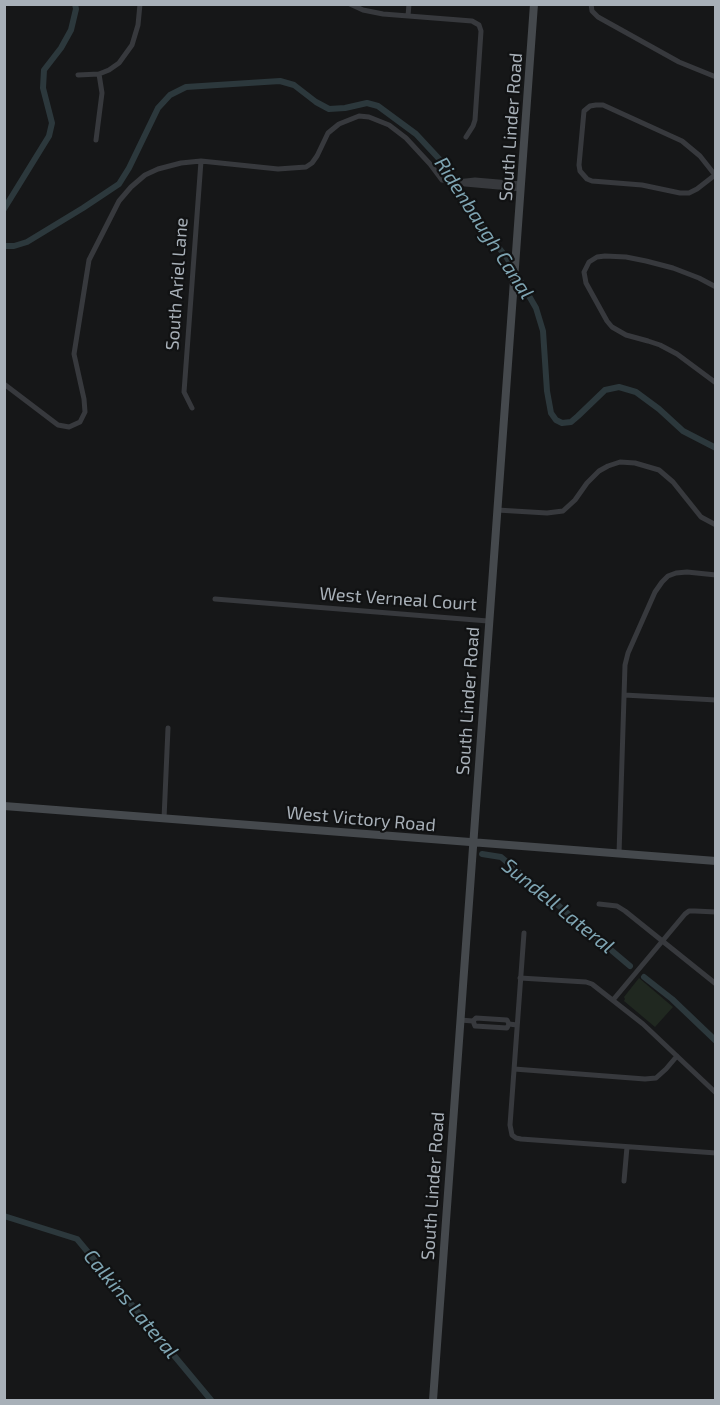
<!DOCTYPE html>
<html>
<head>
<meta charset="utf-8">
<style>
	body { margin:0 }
	#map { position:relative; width:720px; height:1405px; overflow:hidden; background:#161718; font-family:"Exo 2",sans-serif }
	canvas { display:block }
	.frame { position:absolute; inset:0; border:6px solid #a8b0b8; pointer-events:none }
</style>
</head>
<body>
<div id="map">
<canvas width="720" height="1405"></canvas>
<div class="frame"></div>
</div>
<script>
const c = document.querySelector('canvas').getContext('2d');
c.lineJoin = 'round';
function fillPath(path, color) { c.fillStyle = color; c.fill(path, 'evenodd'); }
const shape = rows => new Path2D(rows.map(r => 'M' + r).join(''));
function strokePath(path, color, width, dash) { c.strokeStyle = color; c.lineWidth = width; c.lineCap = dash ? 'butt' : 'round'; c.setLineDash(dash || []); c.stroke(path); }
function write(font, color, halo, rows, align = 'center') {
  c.font = font + ' "Exo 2",sans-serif'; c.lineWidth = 4.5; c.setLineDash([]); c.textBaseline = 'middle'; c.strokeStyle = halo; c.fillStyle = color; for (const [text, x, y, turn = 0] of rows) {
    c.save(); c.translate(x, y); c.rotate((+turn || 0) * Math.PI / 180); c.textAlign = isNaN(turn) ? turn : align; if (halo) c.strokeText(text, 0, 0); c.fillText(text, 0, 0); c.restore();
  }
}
fillPath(shape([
	[639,978,673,1007,655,1027,624,1001,625,999,624,997]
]), '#202820');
strokePath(shape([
	[4,209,49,136,52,123,43,88,44,70,61,48,71,30,76,9,75,4],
	[4,246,14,246,27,242,83,208,119,184,129,168,158,108,170,95,186,87,280,81,294,85,316,102,329,109,345,108,367,103,378,106,416,134,443,163,460,196,476,219,507,258,536,308,543,331,547,391,551,413,556,420,562,423,571,422,578,416,605,390,619,387,636,392,659,409,683,431,716,448],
	[482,854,501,857,630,966],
	[644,977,672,999,716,1041],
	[4,1216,77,1239,211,1400]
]), '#2c383c', 6);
strokePath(shape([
	[350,4,363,10,383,14,472,21,479,25,481,31,475,120,473,126,466,137],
	[591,4,592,11,598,17,679,62,716,77],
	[408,16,409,4],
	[78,75,99,74,109,70,119,63,132,45,138,25,140,4],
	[96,140,102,93,99,74],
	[716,175,715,175,697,189,689,193,680,193,642,185,592,181,587,179,580,171,579,165,584,111,590,106,596,105,603,105,682,141,700,156,715,175,716,177],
	[521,189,465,184,457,182,475,180,522,184],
	[716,287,699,278,673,268,646,261,626,257,605,256,597,257,589,262,584,272,586,283,607,321,612,327,626,335,648,341,660,345,677,354,716,383],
	[4,384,58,425,69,427,80,422,85,412,84,399,74,354,89,260,119,201,131,187,145,175,158,169,181,163,201,161,278,169,306,167,312,163,317,156,328,133,339,124,359,116,369,117,389,125,406,138,430,164,442,180,457,182],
	[192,408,184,392,201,161],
	[497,510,547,513,563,511,575,500,587,483,599,471,608,466,620,462,635,463,659,470,673,482,701,517,716,525],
	[215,599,488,621],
	[624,695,716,700],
	[164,819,168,728],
	[619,854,625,665,628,653,655,592,662,582,668,576,676,573,687,572,716,575],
	[599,904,617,906,625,911,716,984],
	[524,933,510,1125,512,1135,516,1138,521,1139,716,1153],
	[520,978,586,982,592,984,643,1024,716,1093],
	[613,1000,685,914,689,911,695,911,716,912],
	[460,1020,473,1021,476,1018,507,1020,509,1024,517,1025],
	[473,1021,475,1026,507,1028,509,1024],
	[514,1069,645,1079,656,1078,666,1069,677,1056],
	[624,1181,627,1147]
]), '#37393d', 5);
strokePath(shape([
	[4,806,716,861],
	[433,1400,534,4]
]), '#45494d', 8);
write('18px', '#a8b0b8', '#111213', [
	["South Linder Road",511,127,-86],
	["South Ariel Lane",177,284,-86],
	["West Verneal Court",398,599,4],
	["South Linder Road",468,701,-86],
	["West Victory Road",361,819,5],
	["South Linder Road",433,1186,-86]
]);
write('italic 20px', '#7fa5b3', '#111213', [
	["Ridenbaugh Canal",484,228,57],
	["Sundell Lateral",558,906,39],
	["Calkins Lateral",131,1304,50]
]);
</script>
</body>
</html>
